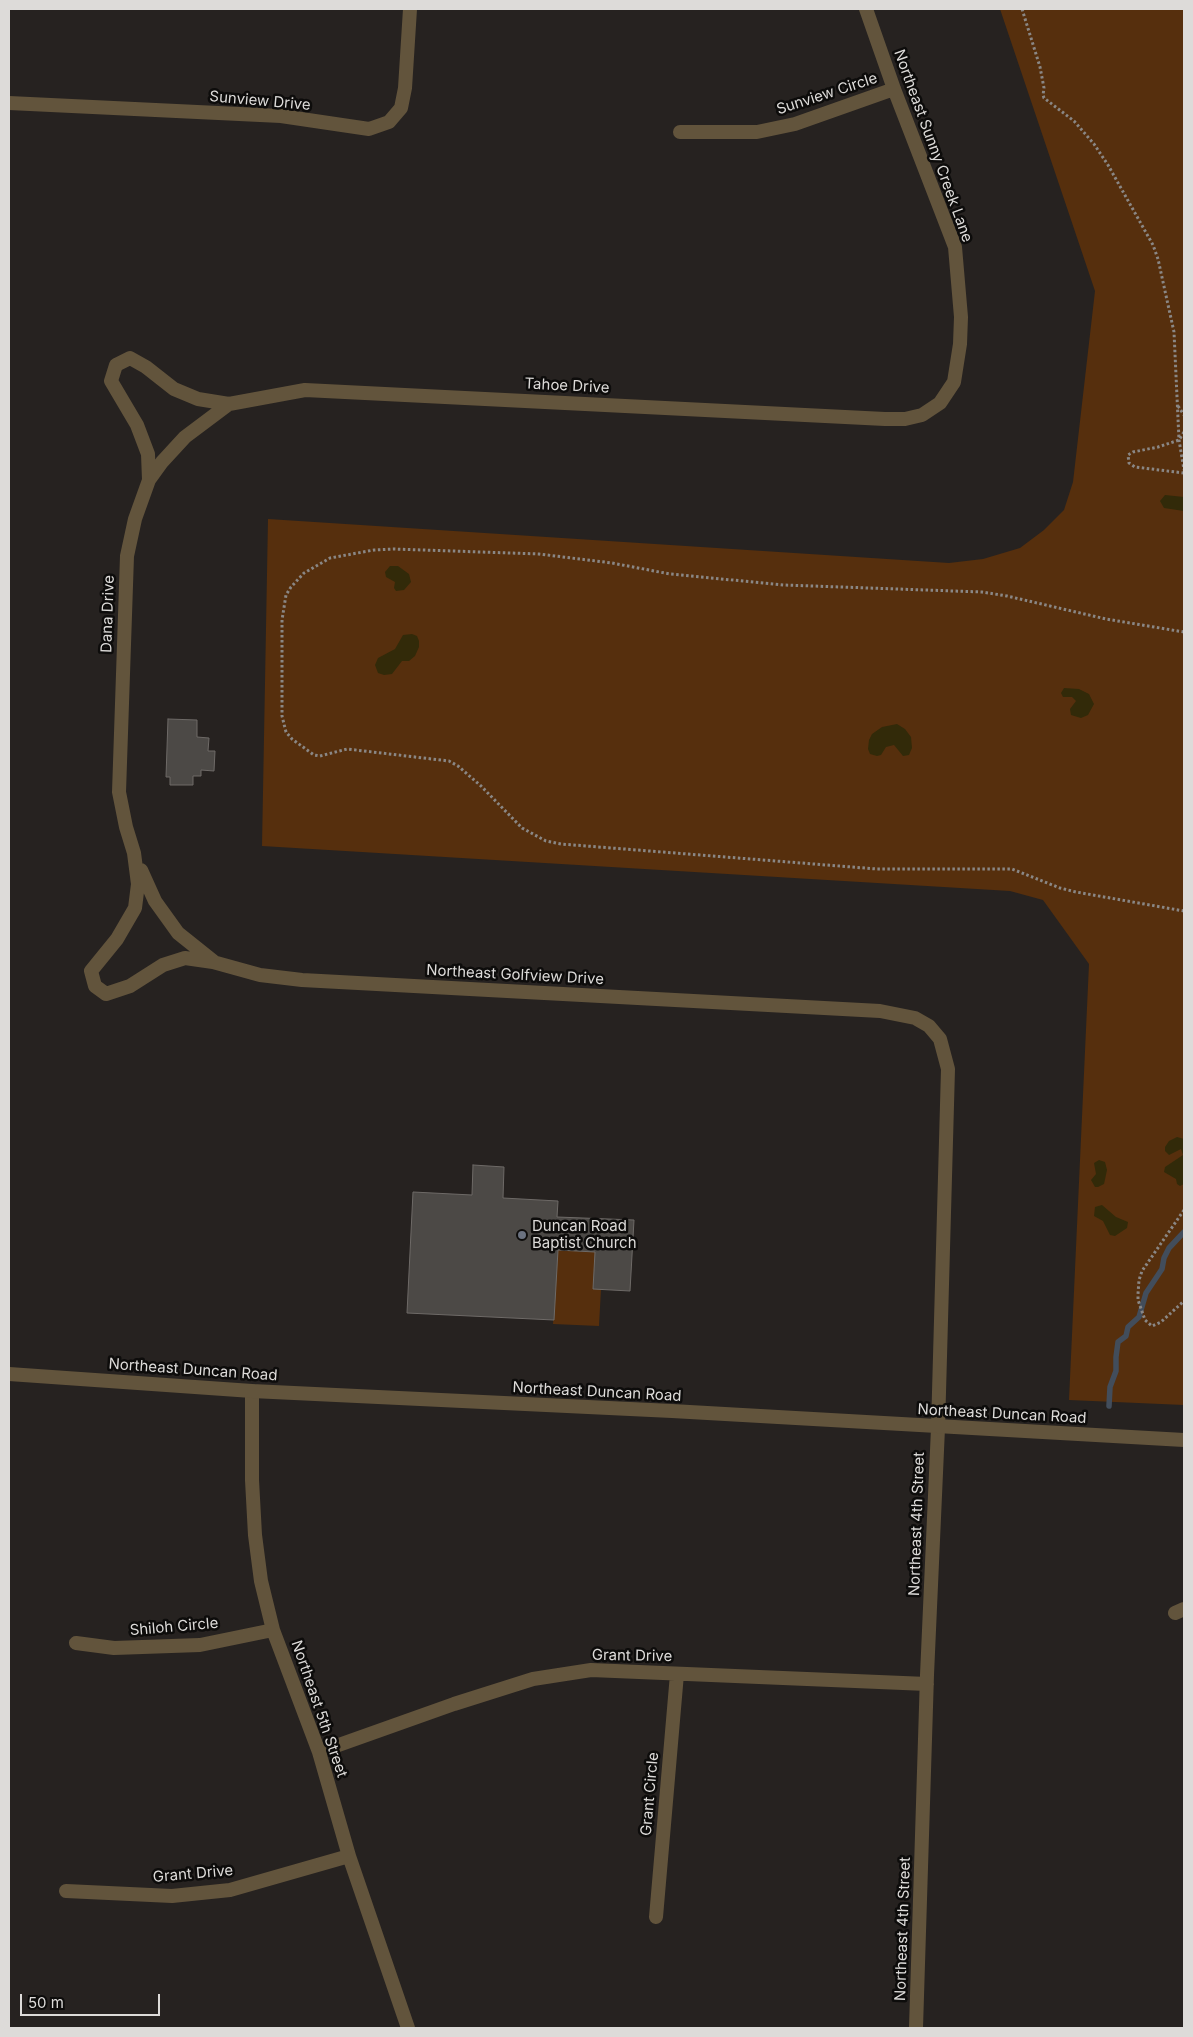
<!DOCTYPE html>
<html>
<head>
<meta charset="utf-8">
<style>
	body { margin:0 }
	#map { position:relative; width:1193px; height:2037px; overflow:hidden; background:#262220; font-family:Inter,sans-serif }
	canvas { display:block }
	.frame { position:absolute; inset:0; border:10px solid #dddbd9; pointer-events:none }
	.scale { position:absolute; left:20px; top:1994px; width:140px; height:22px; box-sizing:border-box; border:2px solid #dddbd9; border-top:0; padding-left:6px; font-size:15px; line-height:18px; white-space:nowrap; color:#dddbd9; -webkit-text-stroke:4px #0d0c0b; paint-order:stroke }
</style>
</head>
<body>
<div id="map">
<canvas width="1193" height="2037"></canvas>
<div class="frame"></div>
<div class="scale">50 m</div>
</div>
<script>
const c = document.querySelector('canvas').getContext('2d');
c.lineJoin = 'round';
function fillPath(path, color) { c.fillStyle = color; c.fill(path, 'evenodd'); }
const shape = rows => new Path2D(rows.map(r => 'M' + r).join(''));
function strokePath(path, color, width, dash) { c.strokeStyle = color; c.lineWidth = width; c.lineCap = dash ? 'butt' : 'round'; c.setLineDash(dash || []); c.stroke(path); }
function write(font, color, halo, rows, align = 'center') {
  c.font = font + ' Inter,sans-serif'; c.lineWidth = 5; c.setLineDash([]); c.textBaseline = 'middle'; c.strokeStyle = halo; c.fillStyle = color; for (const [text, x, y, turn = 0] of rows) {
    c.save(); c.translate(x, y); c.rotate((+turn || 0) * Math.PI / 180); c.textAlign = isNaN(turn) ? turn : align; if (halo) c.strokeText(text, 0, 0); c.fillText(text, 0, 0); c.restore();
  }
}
fillPath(shape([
	[1000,9,1184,9,1184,1405,1069,1400,1089,964,1043,900,1010,891,262,846,268,519,949,563,983,559,1020,548,1044,530,1064,510,1073,482,1095,291],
	[558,1250,595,1252,593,1289,601,1289,599,1326,553,1324]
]), '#562f0d');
fillPath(shape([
	[1165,495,1184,497,1184,511,1164,508,1160,501],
	[390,566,398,566,409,574,411,582,404,590,396,591,394,588,395,582,386,577,385,572],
	[412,634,417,636,419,641,419,647,415,656,409,661,402,661,392,674,384,675,378,673,375,665,378,658,395,649,403,635],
	[1064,688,1079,689,1089,694,1094,704,1088,715,1081,718,1071,715,1070,709,1076,701,1072,697,1063,697,1061,693],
	[897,724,905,729,911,737,912,748,909,755,903,756,894,745,886,747,881,755,877,756,870,754,868,749,869,740,872,734,882,727],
	[1177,1137,1184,1139,1184,1184,1180,1186,1177,1184,1176,1179,1164,1172,1165,1167,1183,1155,1181,1149,1169,1155,1165,1151,1165,1147,1169,1141],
	[1099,1160,1105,1162,1107,1170,1104,1184,1098,1187,1095,1187,1091,1180,1096,1174,1094,1163],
	[1102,1205,1116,1217,1128,1222,1127,1228,1115,1236,1110,1235,1103,1221,1094,1216,1095,1207]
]), '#322a09');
strokePath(shape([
	[1109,1406,1110,1387,1116,1371,1116,1357,1118,1342,1126,1336,1128,1327,1139,1317,1146,1293,1162,1269,1164,1258,1169,1248,1184,1232]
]), '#424d5b', 5.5);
const building = shape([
	[168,719,197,720,197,737,209,738,208,751,215,751,214,771,201,770,201,776,193,776,193,785,170,785,170,777,166,777,168,719],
	[473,1165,504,1167,503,1198,558,1201,557,1217,634,1220,630,1291,593,1289,595,1252,558,1250,554,1320,407,1313,413,1192,472,1195,473,1165]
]);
fillPath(building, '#4c4946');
strokePath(building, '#6e6a67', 1);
strokePath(shape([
	[1022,9,1040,67,1044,88,1043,95,1044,98,1074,121,1094,144,1108,165,1153,245,1158,259,1174,332,1179,440,1184,470],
	[1178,406,1184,415],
	[1184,432,1179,440,1158,447,1133,452,1128,455,1129,463,1135,467,1184,473],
	[1184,632,1106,619,1007,596,982,592,784,585,670,574,612,563,539,554,394,549,374,550,330,558,304,573,291,587,286,595,282,620,282,716,286,732,292,739,314,755,320,756,347,749,449,761,458,766,481,786,522,828,546,841,561,844,877,869,1012,869,1060,888,1076,892,1184,911],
	[1184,1210,1142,1271,1139,1280,1138,1294,1138,1300,1145,1320,1152,1326,1161,1322,1184,1301]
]), '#8a8785', 3, [2.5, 2.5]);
strokePath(shape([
	[866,9,894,89,955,247,961,317,960,344,954,382,940,403,922,415,905,419,885,419,305,390,229,404,198,399,174,389,146,367,130,358,116,365,111,381,137,425,148,454,149,480,135,519,127,556,119,792,126,827,134,853,138,884,135,908,117,939,91,971,95,986,106,994,130,986,163,965,185,958,213,962,260,975,302,980,880,1011,915,1018,929,1026,940,1039,948,1069,938,1428,927,1675,916,2028],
	[9,103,281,116,369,129,389,122,401,108,405,88,410,9],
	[680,132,757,132,795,124,894,89],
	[149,480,162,462,185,437,229,404],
	[141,870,155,901,178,933,213,961],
	[252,1391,252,1480,255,1535,261,1581,273,1630,319,1752,349,1856,408,2028],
	[1175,1613,1184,1609],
	[76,1643,114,1648,200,1645,273,1630],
	[319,1752,454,1704,533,1679,591,1670,927,1684],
	[66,1891,172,1896,230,1890,349,1856],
	[656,1917,677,1674]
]), '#62543c', 14);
strokePath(shape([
	[9,1374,252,1391,672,1411,1184,1440]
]), '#62543c', 14);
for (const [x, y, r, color] of [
	[522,1235,5,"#6b7280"]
]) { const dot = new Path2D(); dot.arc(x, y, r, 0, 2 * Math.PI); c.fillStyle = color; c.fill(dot); strokePath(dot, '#0d0c0b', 2); }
write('15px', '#dddbd9', '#0d0c0b', [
	["Sunview Circle",827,94,-18],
	["Sunview Drive",260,101,5],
	["Northeast Sunny Creek Lane",933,146,70],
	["Tahoe Drive",567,386,3],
	["Dana Drive",108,614,-88],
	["Northeast Golfview Drive",515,975,3],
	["Northeast Duncan Road",193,1370,4],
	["Northeast Duncan Road",597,1392,3],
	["Northeast Duncan Road",1002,1414,3],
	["Northeast 4th Street",917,1524,-88],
	["Shiloh Circle",174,1627,-5],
	["Grant Drive",632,1656,1],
	["Northeast 5th Street",319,1709,71],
	["Grant Circle",650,1794,-85],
	["Grant Drive",193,1874,-5],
	["Northeast 4th Street",903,1929,-88]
]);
write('15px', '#dddbd9', '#0d0c0b', [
	["Duncan Road",532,1226],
	["Baptist Church",532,1243]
], 'left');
</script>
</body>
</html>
